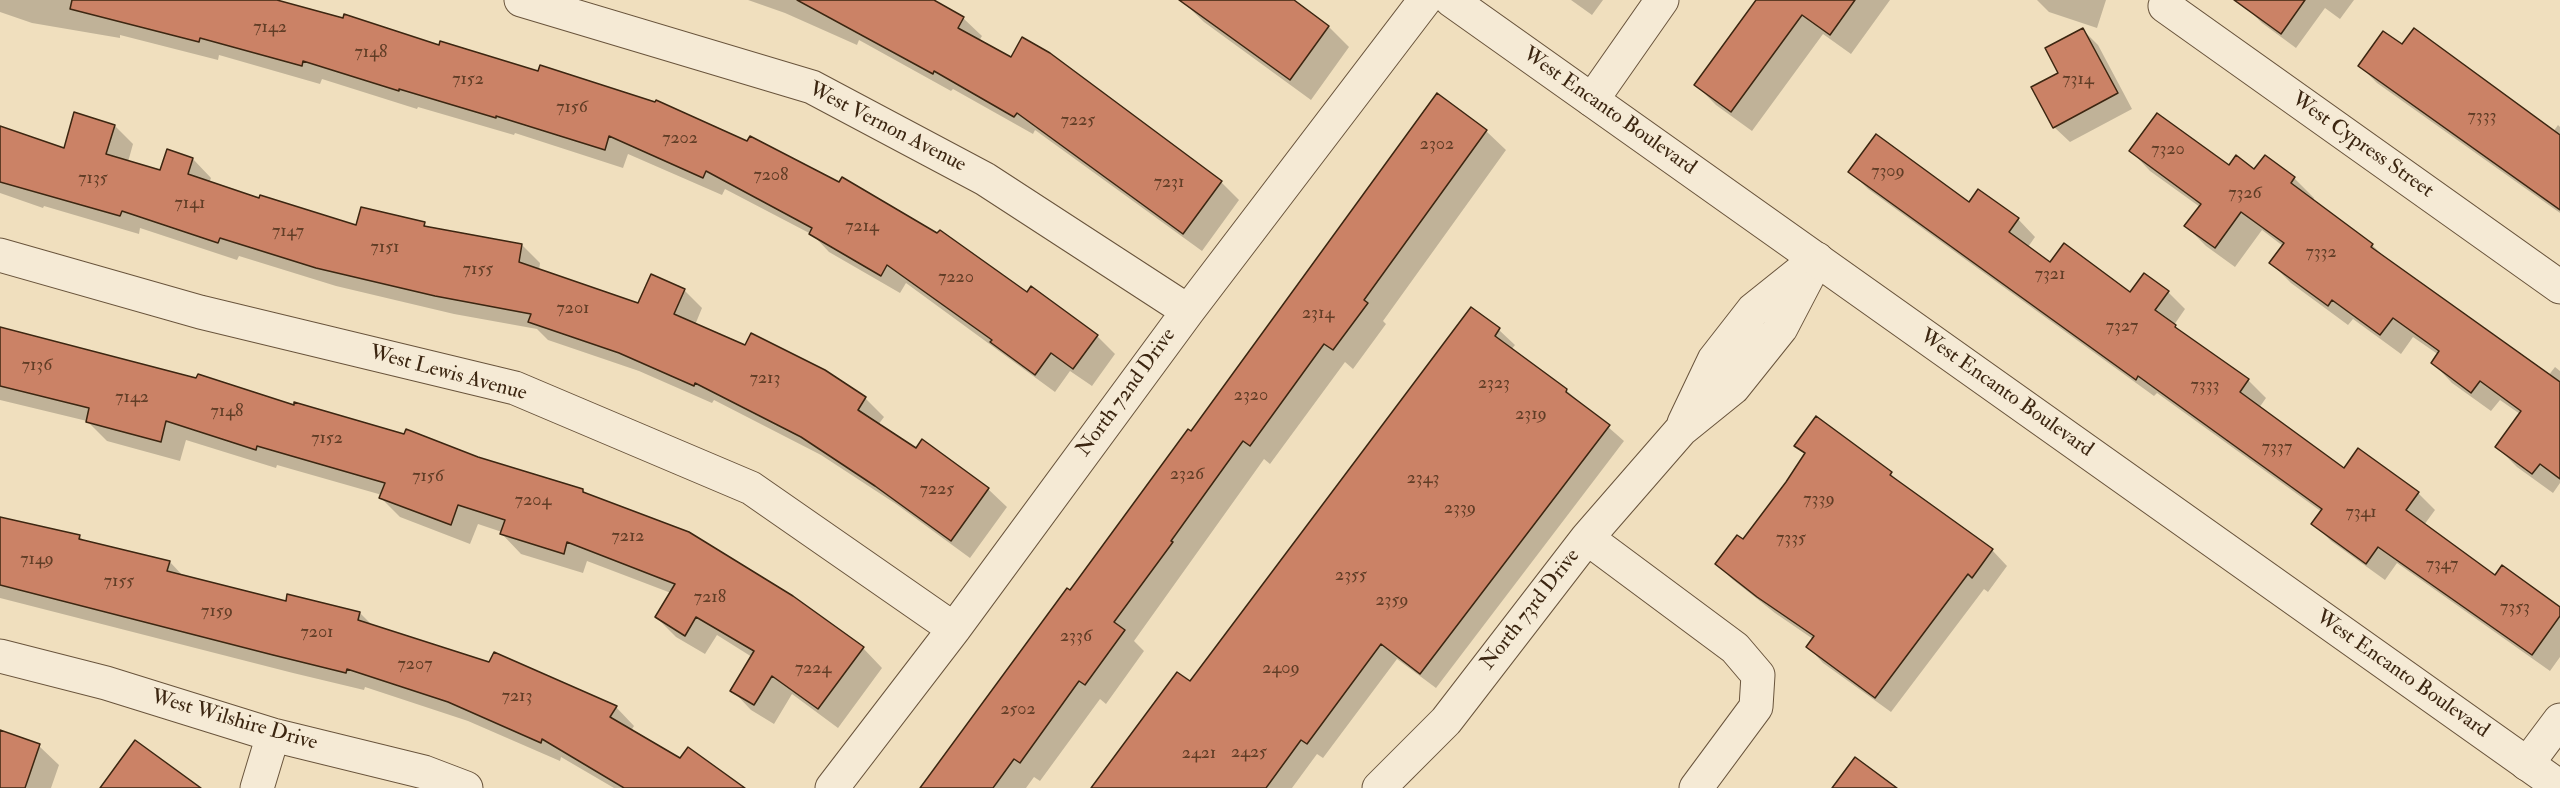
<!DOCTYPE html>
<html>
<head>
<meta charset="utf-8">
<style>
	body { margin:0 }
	canvas { display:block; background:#f0dfbe }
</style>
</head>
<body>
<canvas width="2560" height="788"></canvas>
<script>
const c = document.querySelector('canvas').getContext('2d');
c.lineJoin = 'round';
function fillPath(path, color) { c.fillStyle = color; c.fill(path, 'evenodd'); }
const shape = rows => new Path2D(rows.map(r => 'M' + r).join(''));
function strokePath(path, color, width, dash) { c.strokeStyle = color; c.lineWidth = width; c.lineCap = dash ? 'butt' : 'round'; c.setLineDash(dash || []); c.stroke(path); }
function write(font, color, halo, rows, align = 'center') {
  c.font = font + ' "IM FELL Double Pica",serif'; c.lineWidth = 5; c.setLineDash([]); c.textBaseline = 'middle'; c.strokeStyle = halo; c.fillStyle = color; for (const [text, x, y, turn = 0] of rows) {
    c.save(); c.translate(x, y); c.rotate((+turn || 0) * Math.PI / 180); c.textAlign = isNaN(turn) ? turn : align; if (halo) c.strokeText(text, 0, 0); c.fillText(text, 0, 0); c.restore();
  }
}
fillPath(shape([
	[0,0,269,0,1027,294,1097,336,1115,354,1092,386,1070,371,1055,392,906,283,900,293,829,252,813,235,725,189,722,195,628,154,623,168,515,133,514,135,418,107,417,109,322,79,320,84,219,55,218,60,120,35,120,38,32,23,0,12],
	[748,0,931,0,963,18,982,36,979,41,1221,182,1239,200,1202,251,1035,130,1033,134,953,89,951,91,859,40,857,45,785,13],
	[1185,0,1292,0,1329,27,1349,47,1311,100,1204,22,1183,2],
	[1571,0,1603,0,1592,15],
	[1757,0,1890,0,1851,54,1823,34,1752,131,1716,105,1696,85],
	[2037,0,2106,0,2097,28,2049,12],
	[2253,0,2354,0,2340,19,2325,8,2296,48,2262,23,2247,8],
	[2083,30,2098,45,2132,109,2070,142,2054,127,2060,73],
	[2403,46,2553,132,2558,125,2560,127,2560,213,2377,83,2360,66],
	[115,126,133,144,128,162,161,172,193,159,211,178,209,183,357,227,424,224,429,229,522,245,540,263,539,271,639,305,684,290,702,308,695,325,746,347,824,371,865,398,884,417,878,425,916,451,988,489,1007,507,970,558,896,504,821,455,714,400,712,403,639,371,548,340,537,329,454,314,336,286,239,256,237,260,140,228,139,234,44,206,43,208,0,193,0,128,65,150],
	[1486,131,1506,150,1383,321,1386,324,1353,369,1345,362,1270,464,1264,459,1134,641,1144,651,1106,704,1100,699,1040,781,1034,777,1026,788,923,788,1191,433],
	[2131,151,2294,178,2314,198,2312,201,2372,245,2390,262,2548,376,2555,367,2560,371,2560,483,2553,493,2517,467,2497,447,2520,414,2500,400,2491,411,2452,383,2433,363,2439,355,2413,337,2401,354,2353,319,2348,325,2291,283,2271,263,2283,246,2262,230,2235,267,2206,246,2186,226,2200,207,2150,171],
	[1850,171,2018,219,2035,237,2028,247,2051,264,2131,294,2168,292,2185,309,2174,325,2184,335,2248,380,2266,398,2259,408,2344,470,2418,493,2435,510,2424,525,2495,577,2560,608,2560,657,2550,671,2397,563,2385,580,2331,541,2313,523,2322,512,2157,393,2154,396,1868,189],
	[1472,309,1499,330,1515,345,1511,350,1566,390,1624,441,1436,688,1397,659,1323,758,1317,754,1292,788,1093,788,1190,683],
	[0,327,295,406,583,491,863,648,882,668,838,728,792,694,774,724,751,710,732,690,752,657,717,635,705,654,676,637,656,617,671,593,587,561,583,573,521,554,502,534,502,532,478,524,470,544,400,517,381,498,382,495,277,465,276,468,186,440,180,461,107,441,87,421,0,400],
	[1817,418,1891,474,1903,486,1992,550,2007,566,1988,592,1984,589,1891,712,1823,663,1808,647,1813,639,1775,613,1732,579,1717,564,1744,541,1806,455,1796,445],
	[0,518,79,536,85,542,170,562,184,577,287,603,360,613,373,626,616,707,634,726,631,731,681,760,742,788,614,788,561,757,560,761,468,721,365,687,364,690,293,673,0,598],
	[0,732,39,746,59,765,51,788,0,788]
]), '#0003');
const building = shape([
	[72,0,277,0,343,18,344,14,439,45,440,41,538,71,540,65,655,102,656,100,747,141,750,136,839,182,842,177,937,233,940,230,1027,292,1031,286,1098,335,1073,369,1051,353,1035,375,990,342,992,340,887,265,881,276,809,234,812,228,706,171,703,178,609,136,605,150,496,116,496,118,399,89,399,91,303,61,302,66,200,38,199,42,70,9,72,0],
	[797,0,934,0,964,17,958,28,1011,57,1022,37,1050,53,1222,181,1183,234,1017,113,1014,117,934,71,933,74,797,0],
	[1179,0,1294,0,1329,26,1290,80,1179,0],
	[1756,0,1855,0,1830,35,1802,15,1731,112,1694,85,1756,0],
	[2234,0,2305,0,2281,34,2234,0],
	[2083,28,2118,93,2053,128,2031,87,2058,73,2045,48,2083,28],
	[2414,28,2560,135,2560,210,2358,66,2383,31,2402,44,2414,28],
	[1437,93,1487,130,1364,300,1368,303,1333,350,1324,344,1250,446,1243,441,1171,541,1173,542,1114,622,1125,630,1085,685,1079,681,1020,763,1014,759,993,788,920,788,1067,588,1070,590,1188,429,1191,431,1437,93],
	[74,112,115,125,106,154,160,170,167,149,193,158,188,174,259,198,260,195,356,225,361,207,425,222,424,226,522,244,519,262,638,303,651,274,685,289,674,314,745,345,751,333,825,370,866,397,858,410,916,448,922,439,989,488,951,541,875,486,801,437,695,383,694,386,619,353,528,322,531,314,435,296,316,268,220,238,218,243,122,211,120,216,0,182,0,126,64,148,74,112],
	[2157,113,2229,165,2236,155,2254,169,2265,155,2295,177,2291,183,2373,244,2371,247,2560,382,2560,479,2540,464,2532,474,2495,447,2521,411,2480,381,2471,393,2431,363,2439,351,2393,318,2380,335,2332,300,2328,306,2269,263,2284,243,2241,212,2215,248,2184,226,2201,204,2129,151,2157,113],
	[1876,134,1969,202,1978,189,2019,218,2009,232,2050,262,2064,243,2130,292,2144,273,2169,291,2155,310,2176,325,2175,327,2249,379,2240,392,2344,468,2358,448,2419,492,2406,510,2495,575,2502,565,2560,607,2560,616,2532,655,2378,547,2366,564,2311,524,2322,509,2138,376,2136,380,1848,172,1876,134],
	[1471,307,1500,328,1495,336,1567,389,1566,392,1610,425,1420,674,1381,644,1307,744,1301,740,1266,788,1091,788,1177,672,1190,681,1471,307],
	[0,327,196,378,198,374,294,405,294,402,404,434,406,429,478,457,583,489,583,492,689,532,793,596,864,647,818,709,772,676,754,705,730,691,754,651,696,617,685,636,655,617,675,584,567,542,564,554,500,534,505,520,458,505,451,525,379,498,385,483,257,446,256,450,166,421,161,442,86,422,89,408,0,386,0,327],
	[1816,416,1892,472,1890,475,1993,549,1972,578,1968,574,1875,698,1806,647,1814,636,1757,597,1715,564,1737,535,1743,539,1786,482,1805,453,1794,446,1816,416],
	[0,517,80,535,79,539,170,561,167,571,286,601,287,594,360,612,358,620,489,662,494,652,617,706,610,717,680,758,688,747,745,788,624,788,542,739,541,743,448,702,347,669,346,673,273,655,0,585,0,517],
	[0,730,40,744,25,788,0,788,0,730],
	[135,740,201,788,100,788,135,740],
	[1855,757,1897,788,1832,788,1855,757]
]);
fillPath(building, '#cb8266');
strokePath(building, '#3c2611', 1.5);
const minor = shape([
	[521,0,812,87,985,179,1188,311],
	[2169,0,2165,6,2560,287],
	[1592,100,1662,0],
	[0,255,200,312,515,388,751,488,954,629],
	[1684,423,1714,360,1753,310,1808,266],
	[1587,538,1735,648,1758,675,1756,707,1696,788],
	[0,656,106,683,273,735,424,772,466,788],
	[2527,764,2560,720],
	[257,788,273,735],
	[832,788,954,629,1188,311,1425,0],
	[1379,788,1446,721,1587,538,1681,430,1733,388,1781,328,1817,259]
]);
const tertiary = shape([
	[1451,0,2560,787]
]);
strokePath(minor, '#69543c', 35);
strokePath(tertiary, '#69543c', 35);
strokePath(minor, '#f5ead5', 33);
strokePath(tertiary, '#f5ead5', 33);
write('18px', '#603d26', null, [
	["7142",270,28],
	["7148",371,53],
	["7152",468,80],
	["7314",2078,80],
	["7156",572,108],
	["7333",2482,117],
	["7225",1078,121],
	["7202",680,139],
	["2302",1437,145],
	["7320",2168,150],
	["7309",1888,172],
	["7208",771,176],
	["7135",93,179],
	["7231",1169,183],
	["7326",2245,194],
	["7141",190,204],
	["7214",862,227],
	["7147",288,232],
	["7151",385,248],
	["7332",2321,253],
	["7155",478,270],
	["7321",2050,275],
	["7220",956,278],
	["7201",573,309],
	["2314",1318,314],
	["7327",2122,327],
	["7136",37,366],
	["7213",765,379],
	["2323",1494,384],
	["7333",2205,386],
	["2320",1251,396],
	["7142",132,398],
	["7148",227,412],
	["2319",1531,415],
	["7152",327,439],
	["7337",2277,448],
	["2326",1187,475],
	["7156",428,477],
	["2343",1423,479],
	["7225",937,490],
	["7339",1819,500],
	["7204",533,501],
	["2339",1460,509],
	["7341",2361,513],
	["7212",628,537],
	["7335",1791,539],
	["7149",37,560],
	["7347",2442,565],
	["2355",1351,576],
	["7155",119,582],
	["7218",710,598],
	["2359",1392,601],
	["7353",2515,608],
	["7159",217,612],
	["7201",317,633],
	["2336",1076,637],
	["7207",415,665],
	["7224",813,669],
	["2409",1281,669],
	["7213",517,697],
	["2502",1018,710],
	["2425",1249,753],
	["2421",1199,754]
]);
write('21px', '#3c2611', '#f5ead5', [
	["West Encanto Boulevard",1609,112,35],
	["West Vernon Avenue",887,128,27],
	["West Cypress Street",2362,146,35],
	["West Lewis Avenue",448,374,15],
	["North 72nd Drive",1127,393,-54],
	["West Encanto Boulevard",2006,394,35],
	["North 73rd Drive",1531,610,-52],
	["West Encanto Boulevard",2402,675,35],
	["West Wilshire Drive",234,721,16]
]);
</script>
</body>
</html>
